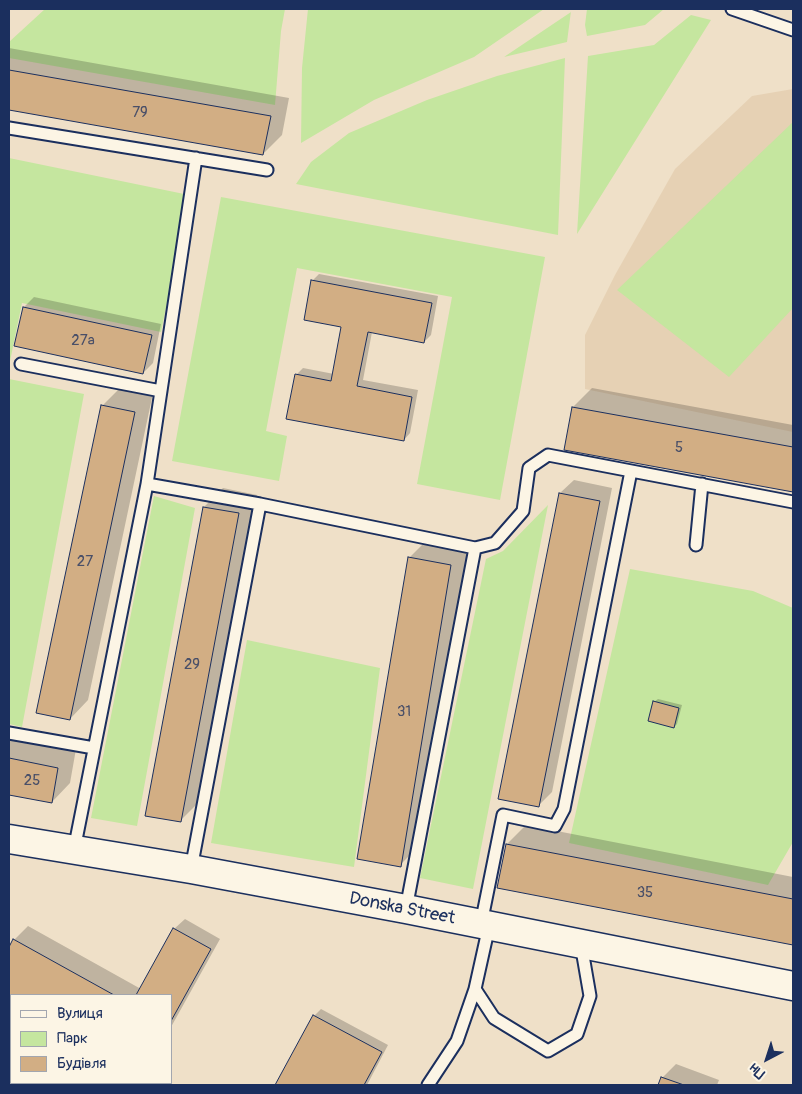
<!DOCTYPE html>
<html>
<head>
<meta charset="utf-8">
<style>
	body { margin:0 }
	#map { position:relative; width:802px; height:1094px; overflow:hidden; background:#efe0c8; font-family:Pangolin,sans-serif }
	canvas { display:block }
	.frame { position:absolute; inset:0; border:10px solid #1b2f5e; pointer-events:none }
	.legend { position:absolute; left:10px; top:994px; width:162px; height:90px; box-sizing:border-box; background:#fcf5e5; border:1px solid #a2a6af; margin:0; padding:6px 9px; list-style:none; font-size:15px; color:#1b2f5e }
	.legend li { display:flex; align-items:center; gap:10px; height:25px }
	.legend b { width:25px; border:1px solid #a2a6af }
	.north { position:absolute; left:742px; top:1034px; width:50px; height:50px; -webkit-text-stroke:4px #fcf5e5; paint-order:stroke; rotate:220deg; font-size:14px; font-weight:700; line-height:20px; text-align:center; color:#1b2f5e }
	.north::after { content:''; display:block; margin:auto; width:18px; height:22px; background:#1b2f5e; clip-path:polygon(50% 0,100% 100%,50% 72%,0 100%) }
</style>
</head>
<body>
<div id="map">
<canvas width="802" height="1094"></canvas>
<div class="frame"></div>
<ul class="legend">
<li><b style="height:6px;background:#fcf5e5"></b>Вулиця</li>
<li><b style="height:14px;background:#c5e69f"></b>Парк</li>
<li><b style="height:14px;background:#d2ae84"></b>Будівля</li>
</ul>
<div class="north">Пн</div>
</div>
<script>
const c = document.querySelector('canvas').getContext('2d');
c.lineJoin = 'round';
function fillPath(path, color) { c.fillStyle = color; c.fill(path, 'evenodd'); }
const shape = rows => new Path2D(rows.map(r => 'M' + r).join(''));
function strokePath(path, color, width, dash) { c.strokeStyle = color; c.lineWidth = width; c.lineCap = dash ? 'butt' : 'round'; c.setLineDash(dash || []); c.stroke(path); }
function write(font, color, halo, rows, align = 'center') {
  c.font = font + ' Pangolin,sans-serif'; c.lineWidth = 5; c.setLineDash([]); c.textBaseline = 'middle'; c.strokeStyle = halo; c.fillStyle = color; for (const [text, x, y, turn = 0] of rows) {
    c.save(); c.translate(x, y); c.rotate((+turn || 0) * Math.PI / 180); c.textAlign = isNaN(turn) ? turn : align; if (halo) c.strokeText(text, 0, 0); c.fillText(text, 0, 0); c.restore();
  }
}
fillPath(shape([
	[793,89,793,432,585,389,585,335,615,275,675,169,752,96]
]), '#e6d1b4');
fillPath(shape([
	[45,9,285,9,281,31,275,105,9,58,9,42],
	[308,9,544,9,474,57,374,100,301,143,302,68],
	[587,9,664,9,645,25,587,36,585,25],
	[571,11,567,42,504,57,571,12],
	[691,15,711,20,577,234,588,56,654,45],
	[565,58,558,235,296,184,311,162,349,133,427,100,497,76],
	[793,122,793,308,729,377,617,290],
	[9,158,189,195,161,332,22,303,9,366],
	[221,197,545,257,500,500,417,484,452,297,297,268,266,431,287,436,279,481,172,461],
	[9,379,84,394,22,727,9,724],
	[154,496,195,508,137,826,91,818],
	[548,505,473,889,420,878,486,559,503,551],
	[630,569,753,591,793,608,793,842,768,885,569,843],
	[247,640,380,668,354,867,211,843]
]), '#c5e69f');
fillPath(shape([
	[9,48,289,98,282,135,263,154,9,109],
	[319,274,438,296,431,335,424,342,372,332,363,380,418,390,410,433,404,440,296,375,303,368,334,374,343,326,313,280],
	[34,297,161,324,153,363,143,373,16,345,24,307],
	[121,387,153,393,88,700,70,719,102,406],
	[592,388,793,425,793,491,565,449,573,407],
	[574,480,612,488,552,792,538,806,560,493],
	[223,488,257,495,199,802,180,821,146,815,204,507],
	[428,539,470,546,419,846,400,865,409,558],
	[658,699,682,705,677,724,674,727,654,702],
	[9,736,76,749,70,783,52,802,9,794],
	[526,825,793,877,793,944,499,887,507,844],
	[185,919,220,939,171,1027,171,995,11,995,11,1009,9,1008,9,950,14,940,28,926,141,989,174,929],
	[321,1009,388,1045,367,1085,277,1085,314,1016],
	[676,1064,719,1080,717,1085,660,1085,662,1078]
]), '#0003');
const building = shape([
	[9,70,271,116,263,155,9,110,9,70],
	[311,280,432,303,424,343,368,332,357,386,412,397,404,441,286,419,295,374,331,381,341,327,304,320,311,280],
	[23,307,152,335,143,374,14,346,23,307],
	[101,405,135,412,70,720,36,713,101,405],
	[572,407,793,447,793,492,564,450,572,407],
	[559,493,600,501,539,807,498,799,559,493],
	[203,507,239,513,181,822,145,816,203,507],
	[408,557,451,565,401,867,357,859,408,557],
	[653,701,679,708,674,728,648,721,653,701],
	[9,758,58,768,52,803,9,795,9,758],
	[506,844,793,899,793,945,497,888,506,844],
	[173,928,211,949,171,1021,171,995,136,995,173,928],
	[13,939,114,995,11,995,11,1011,9,1009,9,947,13,939],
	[313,1015,382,1052,364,1085,275,1085,313,1015],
	[661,1077,684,1085,658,1085,661,1077]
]);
fillPath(building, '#d2ae84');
strokePath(building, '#1b2f5e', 1);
const lane = shape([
	[732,9,793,30],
	[9,128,267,170],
	[21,364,161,391],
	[147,484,196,158],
	[696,545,702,484],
	[9,733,94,748],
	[74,850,147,484,260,504,475,548],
	[191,869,260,504],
	[406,909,475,548,495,543,523,511,529,468,548,455,793,502],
	[481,924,503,815,555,826,564,809,631,471],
	[475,989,494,1018,548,1051,577,1034,590,996,581,944],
	[428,1085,457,1041,475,989,489,926]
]);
const secondary = shape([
	[9,839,191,869,406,909,793,986]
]);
strokePath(lane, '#1b2f5e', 15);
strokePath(secondary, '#1b2f5e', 31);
strokePath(lane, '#fcf5e5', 11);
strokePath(secondary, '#fcf5e5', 28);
write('15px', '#494f68', null, [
	["79",140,113],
	["27а",83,341],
	["5",679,448],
	["27",85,562],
	["29",192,665],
	["31",404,712],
	["25",32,781],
	["35",645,893]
]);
write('18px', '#1b2f5e', '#fcf5e5', [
	["Donska Street",402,909,11]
]);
</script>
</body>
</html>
